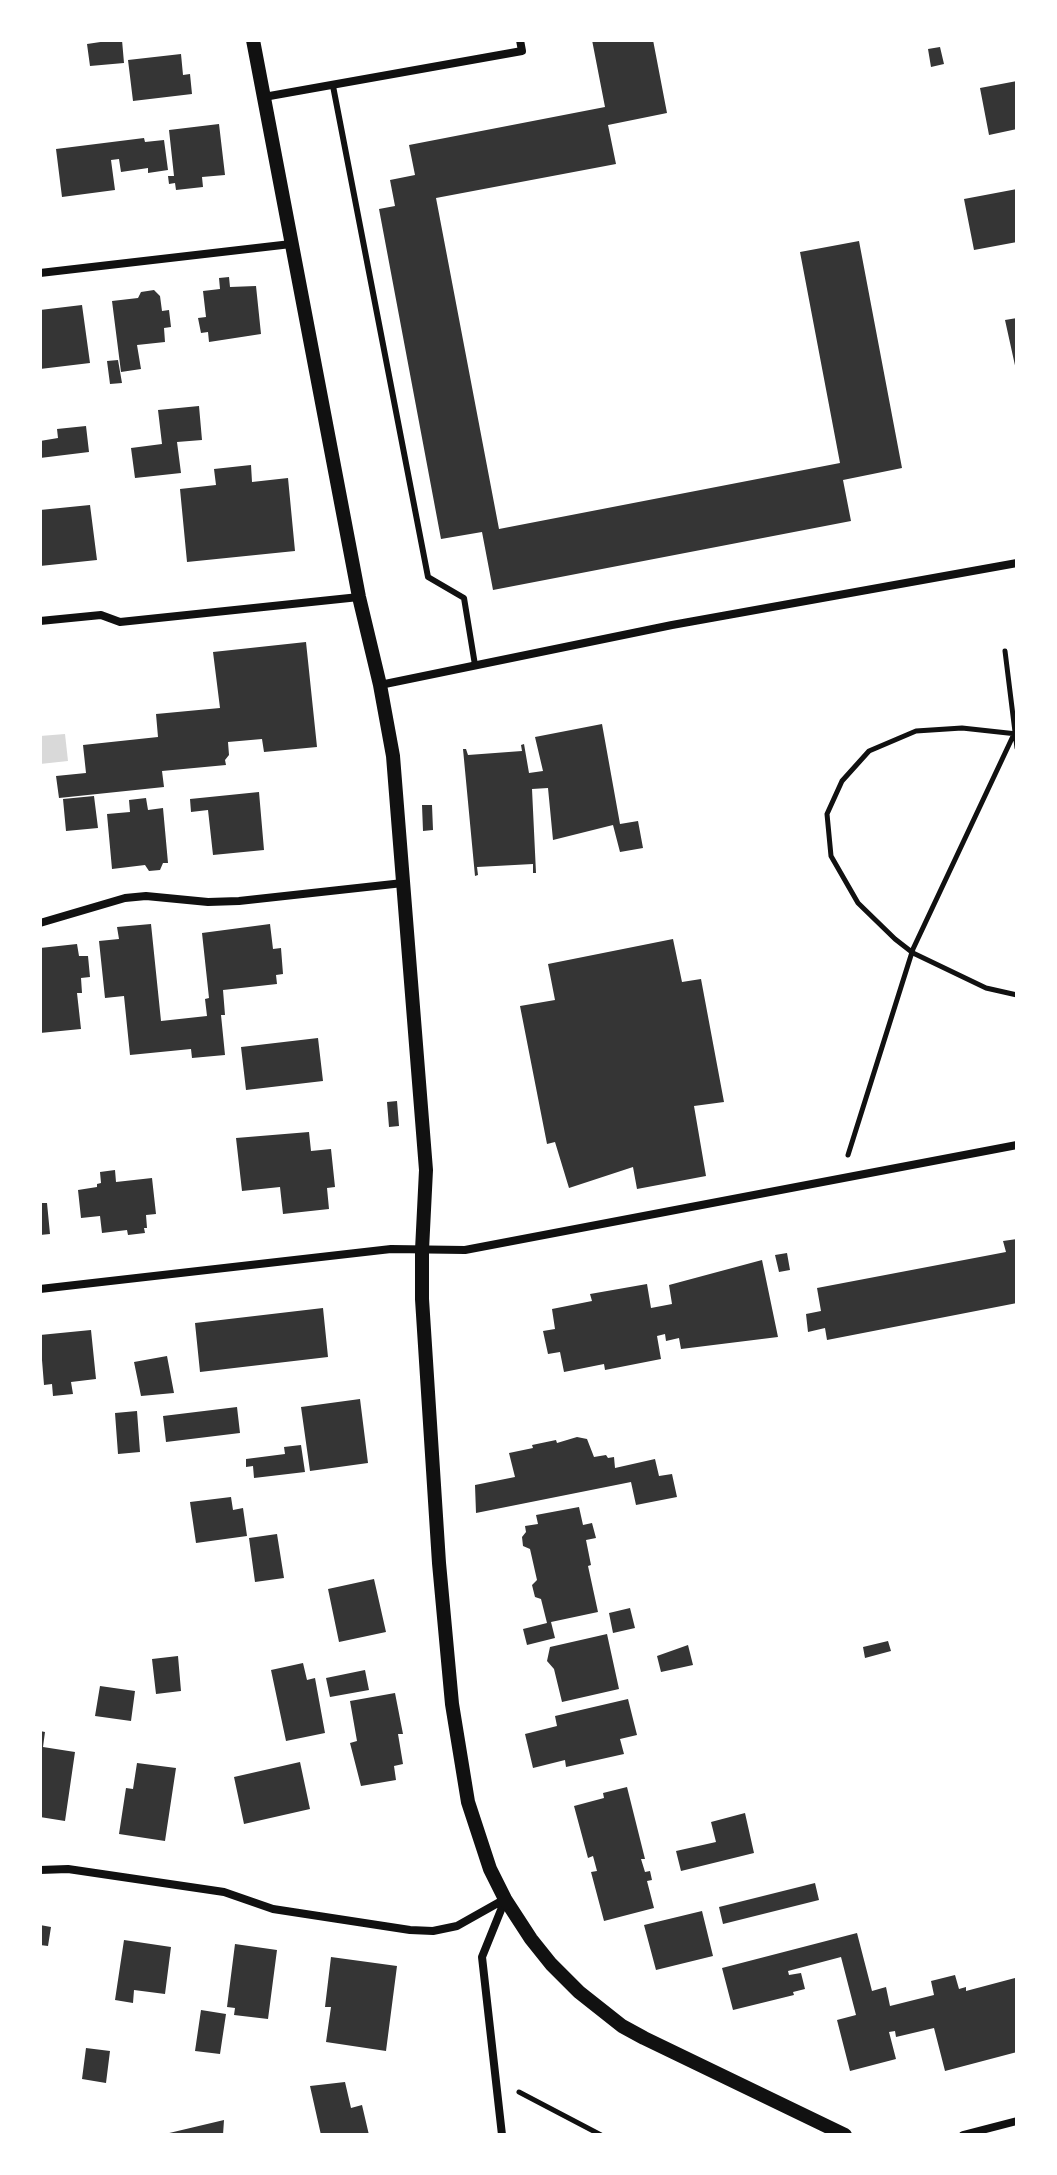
<!DOCTYPE html>
<html>
<head>
<meta charset="utf-8">
<style>
	body { margin:0 }
	#map { position:relative; width:1057px; height:2175px; overflow:hidden; background:#fff; font-family:"Fira Sans Condensed",sans-serif }
	canvas { display:block }
	.frame { position:absolute; inset:0; border:42px solid #fff; pointer-events:none }
</style>
</head>
<body>
<div id="map">
<canvas width="1057" height="2175"></canvas>
<div class="frame"></div>
</div>
<script>
const c = document.querySelector('canvas').getContext('2d');
c.lineJoin = 'round';
function fillPath(path, color) { c.fillStyle = color; c.fill(path, 'evenodd'); }
const shape = rows => new Path2D(rows.map(r => 'M' + r).join(''));
function strokePath(path, color, width, dash) { c.strokeStyle = color; c.lineWidth = width; c.lineCap = dash ? 'butt' : 'round'; c.setLineDash(dash || []); c.stroke(path); }
fillPath(shape([
	[65,734,68,761,40,764,40,736]
]), '#d9d9d9');
fillPath(shape([
	[114,40,122,40,124,63,90,66,87,44],
	[592,40,653,40,667,113,608,125,616,164,436,198,499,529,840,463,800,252,859,241,902,468,843,480,851,521,493,590,482,532,441,539,379,209,395,206,390,180,415,175,409,145,605,107],
	[940,47,944,64,931,67,928,49],
	[181,54,183,75,190,74,192,94,133,101,128,60],
	[1017,81,1017,129,989,135,980,88],
	[219,124,225,175,202,177,203,187,176,190,175,183,169,184,168,176,174,176,169,130],
	[144,138,145,142,164,140,168,170,148,173,148,168,121,172,119,159,111,160,115,190,62,197,56,149],
	[1017,189,1017,242,974,250,964,199],
	[229,277,230,287,256,286,261,334,209,342,208,332,201,333,198,318,206,317,203,291,220,289,219,278],
	[154,290,160,296,162,311,169,310,171,327,164,328,165,342,137,345,141,369,121,372,112,301,138,298,141,292],
	[82,305,90,363,40,369,40,310],
	[1017,318,1017,370,1016,370,1005,320],
	[118,360,122,383,110,384,107,361],
	[199,406,202,440,177,442,181,473,135,478,131,448,162,444,158,410],
	[86,426,89,452,40,458,40,441,58,438,57,429],
	[251,465,252,482,288,478,295,551,187,562,180,489,216,485,214,469],
	[90,505,97,560,40,566,40,510],
	[306,642,317,747,264,752,262,739,228,742,229,755,225,760,226,765,162,771,164,787,59,798,56,776,86,773,83,745,158,737,156,714,220,708,213,652],
	[602,724,620,824,638,821,643,848,620,852,613,825,553,840,548,788,532,789,536,873,533,873,533,864,477,867,478,875,475,876,463,749,466,749,468,755,522,751,521,745,524,744,529,773,543,771,535,737],
	[259,792,264,850,213,855,208,810,191,812,190,799],
	[94,796,98,828,66,831,63,799],
	[146,798,148,810,163,808,168,863,163,863,160,870,149,871,145,865,112,869,107,814,130,812,129,800],
	[422,805,432,805,433,830,423,831],
	[151,924,161,1021,207,1016,205,999,209,998,202,933,270,924,273,949,281,948,283,974,276,975,277,984,223,990,225,1015,221,1015,225,1055,192,1058,191,1049,130,1055,124,996,105,998,99,941,119,939,117,927],
	[673,939,682,982,701,979,724,1102,694,1106,706,1176,637,1189,633,1167,569,1188,555,1142,547,1144,520,1006,555,1000,548,964],
	[77,944,79,956,88,956,90,977,81,978,82,993,77,993,81,1029,40,1033,40,948],
	[318,1038,323,1081,246,1090,241,1047],
	[397,1101,399,1126,389,1127,387,1102],
	[309,1132,311,1151,331,1149,335,1187,327,1188,329,1209,283,1214,280,1187,242,1191,236,1138],
	[115,1170,116,1182,152,1178,156,1214,146,1215,147,1228,144,1228,145,1233,128,1235,127,1230,102,1233,100,1216,81,1218,78,1190,97,1187,97,1184,101,1183,100,1172],
	[40,1203,47,1203,50,1234,40,1235],
	[1017,1239,1017,1303,827,1340,825,1328,808,1332,806,1314,821,1311,817,1288,1006,1252,1003,1241],
	[787,1253,790,1270,779,1272,775,1255],
	[762,1260,778,1337,681,1349,679,1338,666,1341,665,1334,657,1336,661,1359,605,1370,604,1364,564,1372,560,1352,548,1354,543,1331,555,1329,552,1309,592,1301,590,1294,647,1284,651,1308,672,1304,669,1285],
	[323,1308,328,1357,200,1372,195,1323],
	[91,1330,96,1379,71,1382,73,1394,53,1396,52,1384,44,1385,40,1335],
	[167,1356,174,1393,141,1396,134,1362],
	[360,1399,368,1463,310,1471,301,1407],
	[237,1407,240,1433,166,1442,163,1416],
	[137,1411,140,1452,118,1454,115,1413],
	[577,1437,587,1439,594,1457,606,1455,608,1458,614,1457,615,1468,655,1459,659,1476,672,1474,677,1497,636,1505,631,1482,476,1513,475,1485,515,1477,509,1453,533,1448,532,1445,556,1440,557,1443],
	[301,1445,305,1472,254,1478,253,1466,246,1467,246,1459,285,1454,284,1447],
	[231,1497,233,1510,243,1508,247,1536,196,1543,190,1502],
	[579,1507,583,1525,592,1523,596,1538,586,1540,591,1565,588,1566,598,1612,551,1622,555,1638,527,1645,523,1629,547,1623,541,1599,535,1597,532,1585,537,1580,530,1549,523,1546,522,1537,526,1532,525,1526,538,1524,536,1515],
	[277,1534,284,1578,255,1582,249,1538],
	[374,1579,386,1632,339,1642,328,1589],
	[630,1608,635,1628,613,1633,609,1613],
	[607,1634,619,1689,562,1702,554,1669,547,1661,550,1647],
	[888,1641,891,1651,865,1658,863,1647],
	[688,1645,693,1665,661,1672,657,1656],
	[178,1656,181,1691,156,1694,152,1659],
	[303,1663,307,1680,315,1678,325,1733,286,1741,271,1670],
	[365,1670,369,1690,330,1697,326,1678],
	[100,1686,135,1691,131,1721,95,1716],
	[395,1693,403,1734,398,1734,403,1764,394,1766,396,1780,361,1786,350,1743,357,1741,350,1701],
	[628,1699,637,1735,620,1739,624,1754,566,1767,565,1760,533,1768,525,1734,557,1726,555,1716],
	[40,1731,45,1732,43,1747,75,1752,65,1821,40,1817],
	[300,1762,310,1809,244,1824,234,1777],
	[137,1763,176,1768,165,1841,119,1834,126,1788,133,1789],
	[627,1787,645,1859,641,1859,645,1872,650,1871,652,1880,647,1881,654,1908,604,1921,591,1872,597,1871,593,1856,588,1858,574,1806,604,1798,603,1793],
	[745,1813,754,1853,681,1871,676,1851,716,1842,711,1822],
	[815,1883,819,1900,723,1924,719,1907],
	[702,1911,713,1956,656,1970,644,1925],
	[40,1925,51,1927,48,1946,40,1945],
	[857,1933,872,1991,886,1987,890,2006,934,1995,931,1981,955,1975,959,1989,966,1987,966,1991,1015,1978,1017,1987,1017,2052,945,2071,934,2028,896,2037,895,2031,889,2032,896,2059,850,2071,837,2020,856,2015,841,1957,788,1971,789,1975,801,1973,805,1989,793,1992,794,1995,733,2010,722,1968],
	[124,1940,171,1947,165,1994,134,1990,133,2003,115,2000],
	[235,1944,277,1950,268,2019,234,2015,235,2008,227,2007],
	[331,1957,397,1966,386,2051,326,2042,331,2007,325,2007],
	[201,2010,226,2014,220,2054,195,2051],
	[86,2048,110,2051,106,2083,82,2079],
	[345,2082,351,2108,362,2105,369,2135,321,2135,310,2086],
	[224,2120,223,2135,165,2135,165,2134]
]), '#353535');
strokePath(shape([
	[1005,651,1017,748],
	[1017,734,962,728,916,731,869,751,842,781,827,814,831,856,858,903,895,939,913,953,986,988,1017,995],
	[848,1155,913,949,1014,734],
	[519,2092,601,2135]
]), '#111', 5);
strokePath(shape([
	[333,86,428,577,464,598,475,665]
]), '#111', 6);
strokePath(shape([
	[264,97,522,51,520,40],
	[40,273,291,244],
	[40,621,101,615,120,622,359,597],
	[380,685,672,625,1017,563],
	[40,923,125,898,146,896,208,902,239,901,403,883],
	[40,1289,391,1249,465,1250,1017,1145],
	[40,1870,68,1869,224,1892,273,1909,410,1930,433,1931,457,1926,505,1899],
	[502,2135,482,1957,505,1900],
	[963,2135,1017,2121]
]), '#111', 8);
strokePath(shape([
	[253,40,359,597,380,685,393,756,426,1170,422,1250,422,1299,439,1563,452,1704,468,1802,490,1869,505,1899,531,1939,551,1964,579,1992,622,2026,644,2038,845,2135]
]), '#111', 14);
</script>
</body>
</html>
